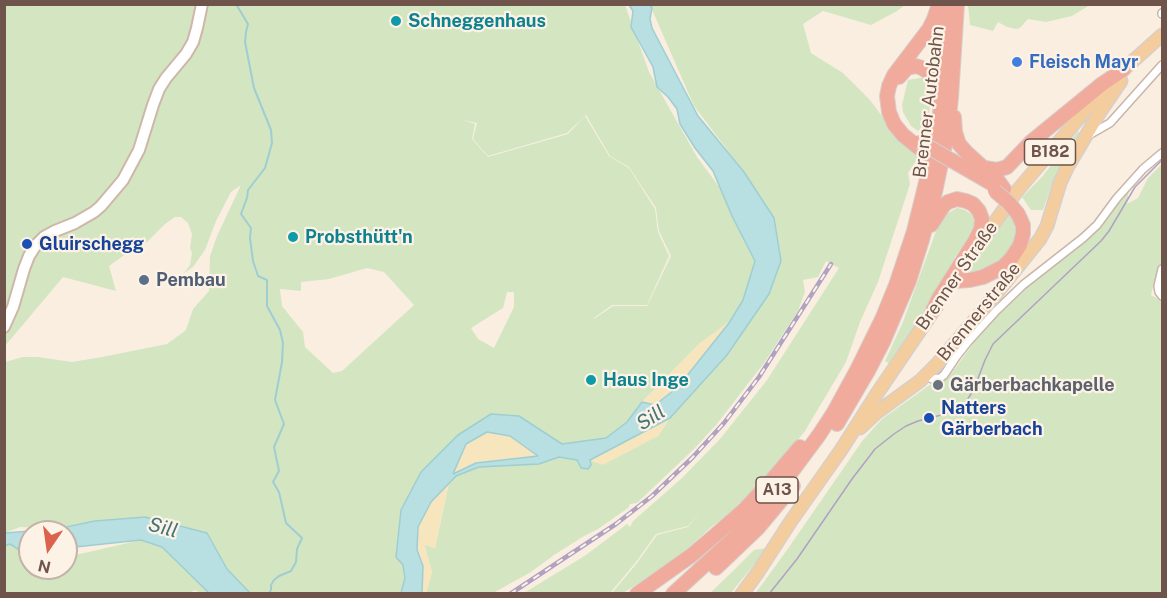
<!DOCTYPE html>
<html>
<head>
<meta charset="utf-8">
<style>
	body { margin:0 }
	#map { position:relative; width:1167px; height:598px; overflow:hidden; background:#faeee1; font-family:"Public Sans",sans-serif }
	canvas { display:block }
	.frame { position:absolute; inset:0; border:6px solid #6e544a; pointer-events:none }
	.north { position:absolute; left:18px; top:520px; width:60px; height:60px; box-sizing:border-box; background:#fdf2e6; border:2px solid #c4b3a8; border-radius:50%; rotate:193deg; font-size:16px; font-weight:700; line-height:24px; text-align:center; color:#6e544a }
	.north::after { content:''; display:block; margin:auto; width:21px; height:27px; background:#db624f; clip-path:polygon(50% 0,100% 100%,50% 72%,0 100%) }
</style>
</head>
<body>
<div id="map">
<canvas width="1167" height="598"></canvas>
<div class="frame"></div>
<div class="north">N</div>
</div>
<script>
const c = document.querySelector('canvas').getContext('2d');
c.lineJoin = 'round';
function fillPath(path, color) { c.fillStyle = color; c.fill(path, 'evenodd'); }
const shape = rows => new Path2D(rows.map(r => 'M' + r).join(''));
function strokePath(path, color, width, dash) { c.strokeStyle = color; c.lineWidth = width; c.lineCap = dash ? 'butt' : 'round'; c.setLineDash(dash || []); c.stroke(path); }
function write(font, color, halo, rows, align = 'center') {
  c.font = font + ' "Public Sans",sans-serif'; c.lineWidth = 4.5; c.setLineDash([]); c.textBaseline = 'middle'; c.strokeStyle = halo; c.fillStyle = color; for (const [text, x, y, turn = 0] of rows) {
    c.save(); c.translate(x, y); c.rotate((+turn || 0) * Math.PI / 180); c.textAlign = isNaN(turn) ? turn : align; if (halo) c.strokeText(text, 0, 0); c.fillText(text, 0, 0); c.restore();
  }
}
fillPath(shape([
	[5,5,37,5,39,7,38,5,625,5,649,72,697,157,720,188,732,216,755,261,743,300,729,322,699,344,642,402,627,422,606,438,562,444,519,416,491,414,458,435,421,472,403,565,405,578,401,593,250,593,227,569,207,533,95,521,56,528,20,527,5,533,5,362,23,357,38,357,72,362,102,357,167,344,186,330,193,309,209,291,210,256,217,236,241,185,231,192,216,221,205,250,193,267,184,273,190,265,192,253,190,248,192,234,188,223,181,217,175,217,165,224,146,243,134,248,109,266,116,291,63,277,5,346],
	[586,115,610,156,629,167,656,208,659,231,671,256,647,306,613,306,594,319,594,318,612,305,647,305,669,256,658,232,655,209,629,168,609,156,585,116,568,134,488,157,472,139,475,124,463,120,477,123,473,139,488,156,567,133],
	[367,268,384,272,414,305,342,371,333,373,305,347,303,332,282,306,280,289,301,291,301,282,329,279],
	[507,292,514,292,514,307,494,348,478,339,471,328,503,308],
	[650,5,905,5,897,11,871,25,823,11,803,24,811,53,843,73,870,100,893,131,920,155,908,173,910,184,878,282,860,322,846,362,805,431,774,470,727,515,710,528,685,551,650,576,623,593,612,593,637,563,657,535,688,527,701,510,688,526,656,534,636,562,610,593,524,593,586,555,627,524,630,527,633,521,681,479,720,439,767,380,839,268,826,261,818,277,803,280,805,292,798,311,764,363,716,425,694,449,637,503,630,504,628,508,598,529,584,536,554,555,531,572,493,593,426,593,432,572,424,544,435,548,449,483,456,476,479,467,539,464,559,457,578,460,589,460,658,436,670,418,727,355,769,294,774,218,744,172,694,106],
	[968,5,968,4,1090,5,1072,16,1046,22,1028,19,1020,28,1016,29,1007,27,998,22,993,31,970,25],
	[926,77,932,99,927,121,918,131,911,126,903,112,902,105,908,80],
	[1078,131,1079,133,1051,187,1043,210,1031,210,1022,197,1042,177],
	[1162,164,1162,261,1155,279,1151,295,1162,301,1162,593,755,594,787,550,863,440,882,419,931,384,948,378,995,314,1026,282,1056,263,1129,187,1127,204,1138,198,1148,178],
	[957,208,965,210,972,215,975,223,972,233,955,257,950,273,890,364,885,361,903,322,939,223,948,213],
	[1009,210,1019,230,1014,248,993,268,962,276,985,241],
	[141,540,162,547,209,593,200,593,195,590,188,594,125,594,123,592,120,594,5,593,4,546,10,544,24,553,30,553,30,568,66,568,66,554,80,554],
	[767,548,731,593,709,594,732,572,754,550]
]), '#d3e6c1');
fillPath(shape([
	[729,322,678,387,654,405,642,402,699,344],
	[670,418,658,436,603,465,589,460],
	[487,432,510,436,539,456,476,463,452,475,466,444],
	[449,483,435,548,424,545,432,572,426,593,422,593,423,566,417,550,418,527,431,502]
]), '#f7e5be');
const water = shape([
	[629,5,650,5,652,8,650,19,652,28,698,116,744,172,774,218,781,261,769,294,727,355,670,418,590,460,591,465,588,469,581,468,577,460,559,457,539,464,479,467,456,476,431,502,418,527,417,550,423,566,422,593,401,593,405,578,403,565,396,557,401,510,421,472,458,435,491,414,519,416,562,444,606,438,627,422,642,402,655,405,678,387,729,323,743,300,755,261,732,216,713,171,695,148,680,124,677,109,668,97,657,87,653,67,631,27,633,11,629,5],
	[487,432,510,436,538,456,476,463,453,474,466,444,487,432],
	[145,517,207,533,227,569,250,593,209,593,162,547,141,540,66,548,66,532,30,532,30,552,24,553,10,544,5,546,5,533,56,529,95,521,145,517]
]);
fillPath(water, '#b8dfe1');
strokePath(water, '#9fced2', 1.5);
strokePath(shape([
	[236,4,248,24,246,32,245,42,254,88,271,130,272,143,265,168,248,190,247,198,241,214,251,228,250,238,253,261,258,276,267,280,267,306,280,330,283,343,282,362,275,400,284,424,274,447,279,471,273,482,279,492,286,523,302,538,297,549,296,562,291,571,279,576,274,580,271,585,271,590,268,594]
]), '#9fced2', 2);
const minor = shape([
	[1162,13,1162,14],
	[1089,135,1110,123,1162,65],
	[1162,269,1158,286,1159,292,1162,296],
	[927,374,932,379,940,378,944,375,956,357,967,343,996,311,1023,285,1083,238,1097,225,1117,198,1143,169,1162,153]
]);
const secondary = shape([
	[4,327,13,307,24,269,29,256,36,245,44,237,55,231,75,223,94,212,101,206,123,180,139,150,153,105,159,89,166,78,186,54,193,42,197,28,202,4]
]);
const primary = shape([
	[978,246,1017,191,1091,104,1124,69,1162,35],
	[860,428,876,413,920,381,937,364,983,310,1040,239,1047,226,1060,183,1067,168,1100,112,1121,81],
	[742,594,758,572,791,521,841,450,876,395,938,304]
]);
const motorway = shape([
	[899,77,907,68,916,66,922,68,931,74,940,95],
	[954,117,955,132,959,144,967,153,999,182,1004,189],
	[919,148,903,135,894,124,889,112,887,96,889,86,894,75,929,29,934,19,939,4],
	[951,160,996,186],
	[985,168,997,170,1007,167,1031,142,1102,84,1124,69],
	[931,225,944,205,948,202,957,199,966,201,973,204,979,211,982,219,981,229,975,241,939,298,933,310],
	[956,281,970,280,983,277,1003,267,1011,259,1020,245,1023,234,1023,225,1018,214],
	[837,424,868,371,883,342,909,281,922,240,935,192,947,135,951,98,957,4],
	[716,568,757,529,793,486],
	[637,594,692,555,720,531,745,509,771,481,800,447],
	[673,594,734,538,790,474,819,435,834,412,858,368,883,317,896,285,914,231,931,162,940,113,943,72,946,4]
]);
strokePath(minor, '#c9b5a9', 10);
strokePath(secondary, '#ceb7a9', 14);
strokePath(primary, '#d6cfcc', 15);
strokePath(motorway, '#d6cfcc', 16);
strokePath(minor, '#fff', 7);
strokePath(secondary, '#fff', 10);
strokePath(primary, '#f4cd9e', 12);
strokePath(motorway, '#f0ab9c', 14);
strokePath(shape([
	[769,594,797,559,852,479,875,449,894,434,906,426,918,421,945,414,961,407,966,402,974,389,985,360,993,344,1101,241,1109,231,1135,187,1162,160]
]), '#b0a2c1', 1.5);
const rail = shape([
	[510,594,616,524,652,496,692,458,724,423,759,377,831,264]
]);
strokePath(rail, '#b0a2c1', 4.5);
strokePath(rail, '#fdf2e6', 2, [7]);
const motorwayBridge = shape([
	[920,142,951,160],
	[995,191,1009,203,1018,214]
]);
strokePath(motorwayBridge, '#d6cfcc', 16, []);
strokePath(motorwayBridge, '#f0ab9c', 14);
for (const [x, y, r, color] of [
	[396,21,6,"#0f9aa8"],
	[1017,62,6,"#3f7fe0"],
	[293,237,6,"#0f9aa8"],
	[27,244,6,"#1a4fb4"],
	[144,280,6,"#5c6f8a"],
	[591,380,6,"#0f9aa8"],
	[938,385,6,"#6b7280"],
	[929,418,6,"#1a4fb4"]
]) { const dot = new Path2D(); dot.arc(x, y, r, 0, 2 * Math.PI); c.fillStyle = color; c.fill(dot); strokePath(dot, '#fdf2e6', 2); }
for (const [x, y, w] of [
	[1050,152,51],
	[777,490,42]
]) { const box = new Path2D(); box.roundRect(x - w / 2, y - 13, w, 26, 4.5); c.fillStyle = '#fdf2e6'; c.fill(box); strokePath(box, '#6e544a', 1.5); }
write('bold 16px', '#6e544a', null, [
	["B182",1050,152],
	["A13",777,490]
]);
write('bold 18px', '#0d838f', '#fdf2e6', [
	["Schneggenhaus",408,21],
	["Probsthütt'n",305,237],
	["Haus Inge",603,380]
], 'left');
write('bold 18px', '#366cbe', '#fdf2e6', [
	["Fleisch Mayr",1029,62]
], 'left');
write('18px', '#6e544a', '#fdf2e6', [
	["Brenner Autobahn",929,102,-83],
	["Brenner Straße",957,276,-55],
	["Brennerstraße",979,312,-51]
]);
write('bold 18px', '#164399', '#fdf2e6', [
	["Gluirschegg",39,244],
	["Natters",941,408],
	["Gärberbach",941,429]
], 'left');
write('bold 18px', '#4e5e75', '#fdf2e6', [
	["Pembau",156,280]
], 'left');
write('bold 18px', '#5b616d', '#fdf2e6', [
	["Gärberbachkapelle",950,385]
], 'left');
write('italic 20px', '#43767a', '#fdf2e6', [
	["Sill",651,418,-32],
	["Sill",163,528,15]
]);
</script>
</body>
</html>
